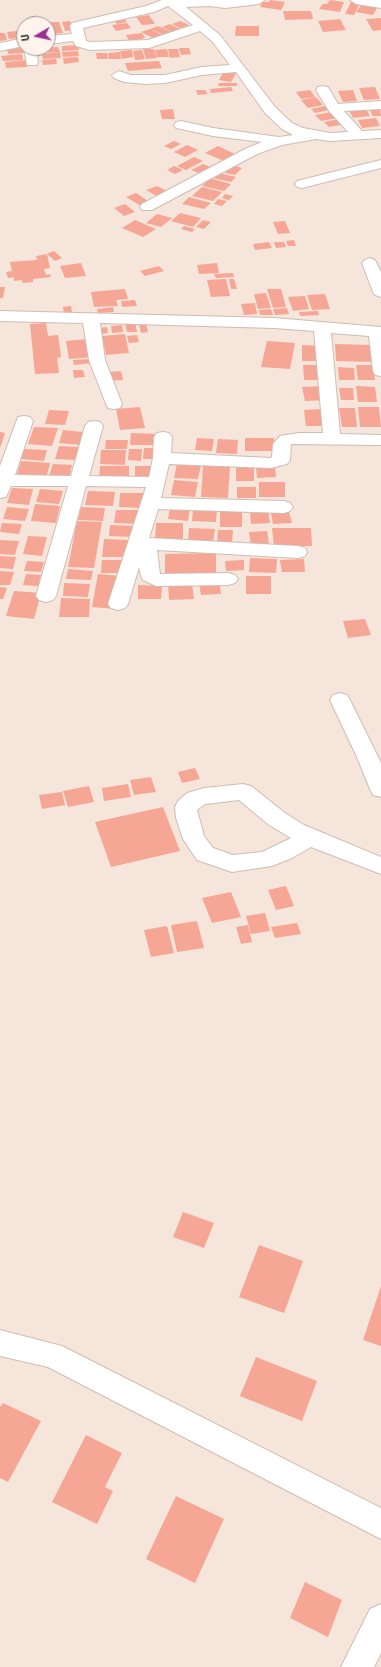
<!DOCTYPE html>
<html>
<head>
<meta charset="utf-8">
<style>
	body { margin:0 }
	#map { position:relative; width:381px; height:1667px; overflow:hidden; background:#f6e5da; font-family:"Archivo Narrow",sans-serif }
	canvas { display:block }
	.north { position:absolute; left:16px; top:16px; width:40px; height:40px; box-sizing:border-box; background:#fef4ed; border:1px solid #a19993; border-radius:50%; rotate:261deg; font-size:11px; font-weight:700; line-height:16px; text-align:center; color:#16110d }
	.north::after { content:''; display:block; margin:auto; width:14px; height:18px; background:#963197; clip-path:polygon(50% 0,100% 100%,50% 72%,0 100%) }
</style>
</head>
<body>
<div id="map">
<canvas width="381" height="1667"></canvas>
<div class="north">U</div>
</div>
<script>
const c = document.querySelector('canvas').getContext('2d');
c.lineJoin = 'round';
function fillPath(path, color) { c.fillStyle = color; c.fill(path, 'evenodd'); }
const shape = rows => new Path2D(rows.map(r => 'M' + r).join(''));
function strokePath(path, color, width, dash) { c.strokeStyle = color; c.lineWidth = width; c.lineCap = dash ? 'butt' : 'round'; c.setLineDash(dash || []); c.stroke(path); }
fillPath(shape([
	[270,0,285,2,281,10,260,7,262,2,269,2],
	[330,0,344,2,340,12,319,9,323,4,327,4],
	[351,2,360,3,354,15,345,14],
	[362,4,378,6,373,15,356,12],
	[283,11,311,11,313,19,285,20],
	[149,15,155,24,142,25,136,17],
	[124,18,127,22,117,24,113,20],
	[381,18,381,30,373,31,366,19],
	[340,19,346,30,323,32,318,21],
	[70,21,73,30,65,31,62,22],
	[180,21,189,25,180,28,172,24],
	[50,22,59,22,63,33,54,34],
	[127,23,131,28,116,31,112,25],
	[170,24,180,29,172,32,162,27],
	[158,26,171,32,164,35,150,29],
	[236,26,259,26,259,36,235,36],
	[150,29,162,35,153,38,141,32],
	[17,31,19,38,9,39,7,32],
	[0,33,5,33,7,40,0,41],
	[142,33,145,38,130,42,126,35],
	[78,45,79,50,62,51,62,46],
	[48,47,58,47,60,52,43,53,42,48],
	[23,48,24,53,8,54,7,49],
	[179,48,189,48,191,54,181,55],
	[143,49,154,49,157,58,146,59],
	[167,49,169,57,157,57,155,50],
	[168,49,178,49,180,57,170,58],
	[132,50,133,57,122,59,120,51],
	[142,50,145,59,135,60,133,51],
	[78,51,79,56,63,57,62,52],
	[60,52,61,58,43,59,42,54],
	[120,52,121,59,109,59,108,53],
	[96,53,107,53,108,59,97,59],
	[22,54,23,60,3,61,1,56],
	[78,57,79,62,64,64,63,58],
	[56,59,57,64,43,65,42,60],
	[25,60,27,67,6,68,5,62],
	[159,61,162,68,128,71,125,63],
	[224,71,236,73,231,82,219,80],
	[219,83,237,83,237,86,218,86],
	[231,87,233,91,211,93,210,89],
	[375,87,380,99,364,100,359,88],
	[196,90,205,90,208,94,198,95],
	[310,90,315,97,301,99,296,92],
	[353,90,357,101,343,102,338,91],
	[316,97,323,105,308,108,301,100],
	[325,106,328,110,315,113,311,109],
	[380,108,381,116,373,116,369,109],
	[173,109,175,119,162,119,160,110],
	[366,109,370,116,353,118,349,110],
	[332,112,338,118,321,121,315,115],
	[376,118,380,126,362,128,358,120],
	[340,119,345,124,329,127,324,122],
	[174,141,181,144,171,149,164,146],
	[187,145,198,150,185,157,174,152],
	[218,146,237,155,224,161,205,153],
	[194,157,203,161,186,170,177,166],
	[203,164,213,168,201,174,191,170],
	[232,165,242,168,235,175,225,173],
	[174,166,183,170,175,174,167,170],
	[218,173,236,177,231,182,213,178],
	[209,178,231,184,224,191,202,186],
	[157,186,171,193,160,198,146,190],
	[202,187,222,192,213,201,192,196],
	[136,193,148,201,139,205,126,197],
	[225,194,233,196,229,200,222,198],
	[189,197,211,203,204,209,182,204],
	[218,199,227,201,222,206,214,204],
	[125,204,135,212,124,216,114,208],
	[180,213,201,218,193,227,171,221],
	[157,214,172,218,161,227,146,223],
	[135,220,156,229,143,237,122,228],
	[203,220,211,222,204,229,196,227],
	[285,221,290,233,278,234,273,222],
	[184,226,195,229,192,232,181,229],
	[294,240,296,246,288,246,286,241],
	[269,242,272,248,255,250,253,244],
	[274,242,284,242,286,247,276,248],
	[54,251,62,258,55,261,47,254],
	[47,254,50,268,44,269,46,275,50,274,51,277,33,279,33,282,23,283,22,280,14,281,14,277,8,278,6,272,12,271,10,262,37,260,36,256],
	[81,263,86,276,65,278,60,266],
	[217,263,219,273,199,274,197,265],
	[159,266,164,271,145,276,140,271],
	[233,273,234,277,216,278,214,274],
	[226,279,230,296,211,297,207,280],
	[229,279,234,279,237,289,231,289],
	[0,287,5,287,3,298,0,298],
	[125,289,128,299,116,300,118,306,94,307,91,292],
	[267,289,281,289,286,307,273,308],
	[266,293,271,308,258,309,254,294],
	[325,294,330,309,312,310,307,295],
	[305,296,309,309,293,311,288,297],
	[135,300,137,306,122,307,121,301],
	[255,303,257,314,244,315,241,304],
	[71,306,72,313,64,314,63,307],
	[113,307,114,312,98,313,97,309],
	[287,308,289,314,275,315,273,309],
	[271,309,273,315,260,315,259,310],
	[318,311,319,315,300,316,299,312],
	[135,322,137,332,127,332,125,323],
	[46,323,48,336,58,335,61,357,57,358,59,373,35,374,30,324],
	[139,324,146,324,148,332,141,333],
	[122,325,123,332,112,333,111,326],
	[107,327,108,333,101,334,100,328],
	[125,334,129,353,106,355,102,336],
	[137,335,139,342,129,343,127,336],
	[89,339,93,357,69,359,66,341],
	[267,341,295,343,290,369,261,367],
	[335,344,373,345,375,362,336,361],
	[302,345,321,346,321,361,302,361],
	[91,359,92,363,74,365,73,360],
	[303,365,322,365,323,380,304,380],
	[356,365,373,365,375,380,358,380],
	[338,367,354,368,355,380,339,380],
	[73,370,83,370,85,377,74,378],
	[121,371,123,380,109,381,107,372],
	[324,386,327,400,305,401,302,387],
	[356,386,375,387,377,402,358,402],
	[339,388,353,388,354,400,341,400],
	[140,407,145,428,120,430,116,409],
	[358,407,379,407,381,427,360,427],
	[339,408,355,408,357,427,342,427],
	[322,409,324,426,306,426,304,410],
	[49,410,69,411,65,425,45,424],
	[34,427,58,428,52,446,28,444],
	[63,430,83,432,80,445,59,443],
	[0,432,5,433,0,448],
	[131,433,159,434,158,445,130,445],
	[197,438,214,439,212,451,195,450],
	[245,438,274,438,274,451,245,451],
	[218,439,238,440,237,454,216,453],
	[106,440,128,440,127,449,105,449],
	[59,446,80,447,77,460,55,459],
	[144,448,157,448,156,459,143,459],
	[24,449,47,450,44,461,21,459],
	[129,449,142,449,141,461,128,460],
	[101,450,126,450,125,465,100,464],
	[21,461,50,463,46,479,27,478,28,475,17,474],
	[177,463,201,465,198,479,174,478],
	[53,464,72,465,69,478,49,476],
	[203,465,230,466,228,498,201,497],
	[100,466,129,466,129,479,99,479],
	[135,466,153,466,153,480,135,480],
	[236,467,254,467,254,481,236,481],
	[256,467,275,467,276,477,257,478],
	[174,480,198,482,195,497,171,495],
	[259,482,285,482,285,497,259,497],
	[237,487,256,487,256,498,237,498],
	[12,488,33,489,29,505,7,503],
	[40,489,63,491,59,504,36,502],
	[88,491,115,492,113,506,85,505],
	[120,493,143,493,142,508,119,507],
	[35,504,60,506,56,523,31,521],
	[7,507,29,509,25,521,3,519],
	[81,507,105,508,103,521,78,520],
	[170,507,190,508,188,521,168,519],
	[193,509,217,510,216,522,192,521],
	[116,510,142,510,141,524,114,523],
	[220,510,242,510,242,527,220,527],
	[268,511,270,523,251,524,250,512],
	[289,512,292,523,273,524,271,513],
	[77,521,102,522,94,568,68,567],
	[2,523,22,524,19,534,0,532],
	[156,523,183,523,183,540,155,540],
	[110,525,135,526,134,537,109,536],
	[189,528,215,529,213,543,188,542],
	[272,528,311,528,312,546,274,546],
	[218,530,233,530,232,544,217,544],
	[267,531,269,544,251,545,249,532],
	[28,536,47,537,42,556,23,554],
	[104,539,130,540,128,557,102,557],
	[0,540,19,541,15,555,0,554],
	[216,553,216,573,165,573,165,554],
	[0,556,16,557,13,569,0,568],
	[250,558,277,559,276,573,249,572],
	[304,559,305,572,282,572,280,560],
	[102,560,125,560,125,573,101,573],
	[244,560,244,570,226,571,225,561],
	[27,561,44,562,41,572,24,571],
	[68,569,93,571,91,580,66,579],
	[0,571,14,572,10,585,0,585],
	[26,574,41,575,38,586,23,585],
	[98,574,121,576,116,609,92,607],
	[246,576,271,576,271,594,246,594],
	[219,581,221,594,201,595,199,583],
	[64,583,90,584,88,597,63,596],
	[192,583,194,599,169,600,168,584],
	[138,585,162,586,161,599,138,599],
	[0,587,7,588,3,599,0,599],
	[14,591,41,593,34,619,6,616],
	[61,598,90,599,89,617,59,617],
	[365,619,371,635,348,638,343,621],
	[195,768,200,779,182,783,178,772],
	[151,777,156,792,134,795,130,780],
	[128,784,131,797,104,801,102,788],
	[89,786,94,802,68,807,63,791],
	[62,792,65,805,42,809,39,795],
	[163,807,180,851,111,867,95,822],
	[286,886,294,906,276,910,268,890],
	[231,892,241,917,212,923,202,898],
	[265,913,270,931,251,934,246,916],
	[197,921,204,948,177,952,171,925],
	[297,923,301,934,275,938,271,927],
	[248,925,252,942,241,944,236,927],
	[167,926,174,953,151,957,144,930],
	[183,1212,214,1223,204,1248,173,1237],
	[259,1245,303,1261,284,1313,239,1297],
	[381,1286,381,1346,363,1340],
	[256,1357,317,1381,302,1421,240,1396],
	[3,1403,41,1421,8,1482,0,1478,0,1407],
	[86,1435,122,1453,105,1487,113,1491,97,1524,52,1502],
	[176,1496,224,1519,195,1583,146,1559],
	[305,1582,342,1600,328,1637,290,1618]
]), '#f6a694');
const minor = shape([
	[162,0,265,0,259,4,225,8,209,6,186,7,220,35,275,107,292,123,303,128,330,133,348,132,329,111,316,90,318,87,323,86,328,87,338,104,381,101,381,109,344,111,362,131,381,130,381,138,330,141,316,139,282,145,257,154,152,210,142,210,140,207,142,204,247,148,262,142,213,136,181,129,176,128,174,125,176,122,181,121,213,128,279,137,293,135,282,129,265,113,236,72,202,75,165,83,145,84,124,82,114,78,112,75,119,71,131,75,165,75,202,67,230,65,212,41,200,31,149,48,90,50,76,46,73,41,48,44,48,36,72,34,70,26,72,23,146,6,162,0],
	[168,6,193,25,148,40,91,42,86,41,83,28,154,12,168,6],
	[350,0,381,0,381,8,356,4,350,0],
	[24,38,24,46,0,51,0,43,24,38],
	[24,48,36,48,38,62,37,65,27,65,24,48],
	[381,160,381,168,302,188,297,187,295,184,297,181,381,160],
	[370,258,375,260,381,272,381,297,375,295,373,292,362,263,365,260,370,258],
	[0,311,274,318,381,327,381,376,375,375,373,371,369,336,331,333,340,434,381,435,381,445,291,444,290,460,287,464,271,468,169,464,161,498,284,501,290,503,293,507,290,511,284,513,158,509,149,538,298,546,305,548,307,552,305,556,298,558,157,550,160,574,228,573,235,575,238,579,235,583,228,585,156,586,143,580,141,576,139,567,128,604,125,608,118,610,111,608,108,604,146,487,86,486,56,596,53,600,46,602,39,600,36,596,68,486,11,486,6,497,0,498,0,466,18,417,24,416,30,417,33,421,15,475,71,476,85,426,88,422,94,421,100,422,103,426,89,476,149,477,153,458,154,437,157,433,163,432,169,433,172,437,171,453,270,458,272,457,273,444,280,436,299,433,323,433,314,331,274,328,100,323,105,360,122,404,120,408,114,409,108,408,106,404,89,360,83,323,0,321,0,311],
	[340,693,347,695,350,700,381,763,381,797,373,795,370,789,357,757,330,700,333,695,340,693],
	[243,784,251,786,285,813,304,825,381,857,381,874,311,847,292,858,272,866,232,872,197,860,183,839,176,818,175,807,178,801,187,793,204,788,243,784],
	[239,800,269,825,291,838,262,852,233,855,213,848,204,836,197,810,205,804,239,800],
	[0,1330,62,1346,381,1508,381,1539,48,1367,0,1356,0,1330],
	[381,1604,381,1653,374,1667,341,1667,370,1609,381,1604]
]);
strokePath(minor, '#cebdb3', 2);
fillPath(minor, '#fff');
</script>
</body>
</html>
